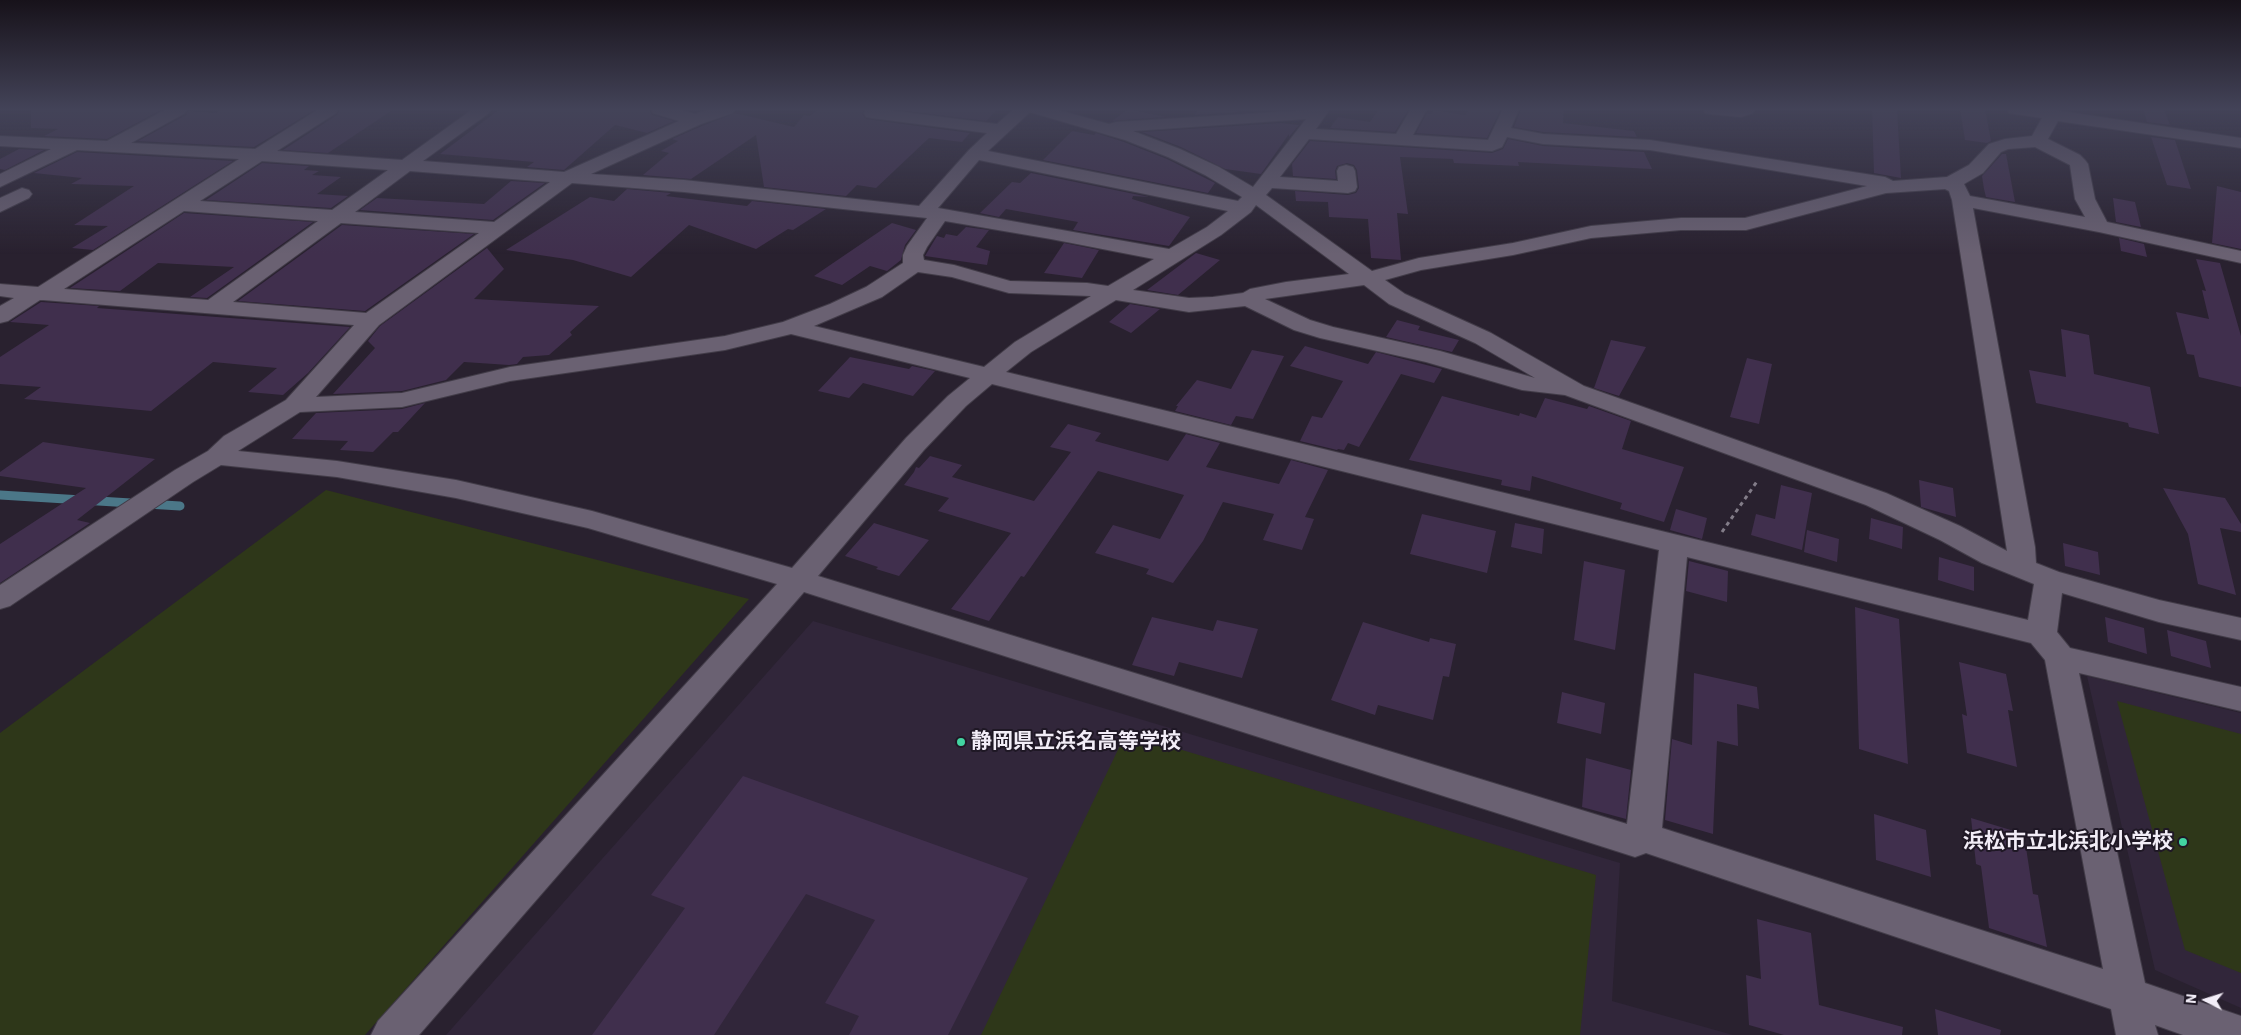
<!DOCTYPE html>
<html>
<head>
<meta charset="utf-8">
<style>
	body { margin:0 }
	#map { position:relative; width:2241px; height:1035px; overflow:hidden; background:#29212f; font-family:"IBM Plex Sans",sans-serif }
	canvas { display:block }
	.north { position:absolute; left:2181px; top:975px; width:50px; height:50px; -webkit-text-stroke:4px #1f1825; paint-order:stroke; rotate:275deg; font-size:14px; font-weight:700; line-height:20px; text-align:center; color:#f2edf7 }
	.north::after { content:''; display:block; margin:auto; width:18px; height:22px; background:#f2edf7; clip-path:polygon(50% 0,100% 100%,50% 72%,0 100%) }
</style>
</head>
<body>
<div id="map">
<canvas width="2241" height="1035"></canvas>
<div class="north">N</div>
</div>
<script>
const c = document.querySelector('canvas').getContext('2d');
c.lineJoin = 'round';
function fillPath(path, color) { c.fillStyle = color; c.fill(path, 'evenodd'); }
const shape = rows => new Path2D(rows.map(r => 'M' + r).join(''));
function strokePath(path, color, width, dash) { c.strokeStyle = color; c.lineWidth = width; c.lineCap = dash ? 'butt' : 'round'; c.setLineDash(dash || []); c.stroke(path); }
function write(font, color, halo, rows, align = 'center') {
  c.font = font + ' "IBM Plex Sans","Noto Sans JP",sans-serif'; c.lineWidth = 4; c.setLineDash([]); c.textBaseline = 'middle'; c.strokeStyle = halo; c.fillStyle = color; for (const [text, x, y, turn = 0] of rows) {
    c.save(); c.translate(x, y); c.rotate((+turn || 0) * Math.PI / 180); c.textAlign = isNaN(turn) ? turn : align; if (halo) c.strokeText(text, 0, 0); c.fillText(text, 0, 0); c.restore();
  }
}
fillPath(shape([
	[813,621,1620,863,1612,1001,1733,1035,446,1035],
	[2087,676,2241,713,2241,1008,2155,970]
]), '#31263a');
fillPath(shape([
	[326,490,749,599,365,1035,0,1035,0,733],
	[2117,701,2241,734,2241,973,2185,950],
	[1126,733,1596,875,1580,1035,981,1035]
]), '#2e3719');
strokePath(shape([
	[0,495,180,506]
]), '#4b7788', 9);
fillPath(shape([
	[31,109,135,109,161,110,107,139,44,136,58,129,31,128],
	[222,109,316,109,254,147,138,141,186,115,188,111,216,113],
	[340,109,394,109,328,153,283,150,337,115],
	[500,109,649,109,652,115,674,121,647,133,615,125,564,170,527,167,534,162,440,154],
	[818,109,864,109,862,114,866,119,970,133,962,142,929,138,876,188,857,185,846,196,764,187,756,135,691,179,643,175,669,153,661,151,678,141,672,139,702,126,735,113,794,127,804,115,810,116],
	[890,109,998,109,986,121],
	[1128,109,1166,117,1112,121],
	[1199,109,1218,109,1243,112,1194,115],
	[1379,109,1408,110,1395,132,1330,128,1338,117,1370,122],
	[1469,109,1501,109,1487,138,1416,133,1427,113,1431,114,1434,110,1465,115],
	[1521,109,1564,109,1563,123,1634,131,1637,137,1543,132,1514,127],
	[1872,109,1897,109,1901,178,1874,173],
	[1960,109,1985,109,1991,141,1987,143,1965,140],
	[2143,109,2164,109,2170,125,2147,122],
	[1281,123,1299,125,1289,137,1289,134,1261,174,1225,169,1181,147,1142,132],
	[1072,131,1094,135,1096,133,1124,142,1167,159,1215,183,1208,193,1043,160],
	[2151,137,2175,140,2191,189,2167,185],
	[1508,139,1543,146,1644,152,1652,169,1518,162,1519,166,1454,163,1453,159,1400,157,1408,214,1397,213,1401,260,1371,258,1368,219,1329,217,1328,202,1296,201,1295,191,1348,195,1356,193,1359,188,1357,170,1354,165,1347,163,1337,166,1335,171,1336,179,1293,176,1292,164,1310,141,1492,153,1503,149],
	[19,149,44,150,5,170,0,169,0,159],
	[77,152,233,161,93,250,72,248,108,226,74,225,134,186,71,184,82,178,34,173],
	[2002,154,2006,154,2015,202,1986,197,1984,189,1982,176],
	[262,163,309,166,304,170,319,171,312,175,341,177,317,194,348,196,331,208,206,200],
	[1031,173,1149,197,1133,196,1132,199,1190,217,1169,246,1073,230,1078,222,1006,209,999,217,980,213,1012,182,1020,183],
	[511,181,545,183,493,220,360,210,377,198,484,204],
	[2217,186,2241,192,2241,249,2212,243],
	[627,189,671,193,666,196,747,206,752,201,826,209,793,230,788,229,756,249,689,225,631,277,573,260,506,250,590,197,614,201],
	[2113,198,2135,202,2141,227,2116,222],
	[184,213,313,222,207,298,190,297,234,267,158,263,120,291,70,288],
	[892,223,916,230,905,245,901,260,887,271,870,266,842,285,814,276],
	[342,225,474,234,365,311,238,301],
	[966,227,989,230,976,247,990,251,987,265,925,256,937,236,944,238,946,234,957,236],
	[2119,238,2144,244,2147,257,2121,251],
	[1064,243,1099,250,1082,278,1044,273],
	[487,248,504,269,474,299,599,306,570,332,572,335,549,355,523,357,517,364,509,365,464,362,446,380,402,391,333,394,375,348,368,341,380,326],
	[1196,253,1220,260,1178,295,1147,290],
	[2196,259,2220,263,2241,336,2241,387,2199,377,2194,355,2187,354,2176,312,2209,319,2202,290,2206,291],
	[41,302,99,306,97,308,350,327,308,373,283,395,248,392,277,368,213,362,151,411,24,399,41,387,0,384,0,357,49,325,10,322],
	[1130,304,1160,309,1131,333,1109,322],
	[1397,320,1420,326,1418,330,1459,340,1452,352,1386,337],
	[2061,329,2089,335,2094,374,2150,387,2159,434,2129,427,2128,423,2036,403,2029,370,2066,377],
	[1611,340,1646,347,1619,396,1594,388],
	[1305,346,1368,364,1376,352,1442,369,1434,383,1401,374,1359,447,1348,443,1344,450,1338,449,1337,450,1300,441,1312,416,1322,418,1343,381,1290,366],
	[1252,350,1284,356,1253,419,1236,416,1231,425,1175,411,1178,406,1176,406,1197,380,1231,389],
	[850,357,909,369,912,366,935,371,913,396,863,383,849,398,818,391],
	[1747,358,1772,364,1759,424,1730,417],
	[1442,396,1519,416,1520,413,1536,418,1545,398,1587,409,1589,406,1631,421,1622,449,1684,467,1664,522,1620,509,1622,503,1532,476,1530,491,1501,485,1502,480,1409,460],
	[425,403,398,432,393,432,373,452,340,450,348,441,292,439,316,413,402,409],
	[1068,424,1101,433,1095,441,1168,461,1186,434,1220,443,1206,467,1279,484,1291,460,1328,470,1305,517,1314,519,1302,550,1263,540,1274,514,1223,502,1203,541,1173,583,1146,574,1149,569,1095,553,1113,525,1160,539,1184,495,1098,471,1024,577,1021,576,989,621,951,609,1011,533,938,511,949,498,904,485,914,472,916,467,919,468,930,456,962,465,952,477,1034,501,1071,452,1050,447],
	[43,442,155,459,77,520,90,523,0,583,0,544,86,488,0,476,0,472],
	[1919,480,1953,488,1956,517,1921,507],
	[1781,485,1812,493,1802,550,1751,535,1756,514,1775,519],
	[2163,488,2225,498,2241,524,2241,532,2220,528,2236,595,2198,584,2188,534],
	[1676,509,1707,518,1702,539,1670,530],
	[1422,514,1496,531,1487,573,1410,554],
	[1871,518,1903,527,1902,549,1869,539],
	[874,523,929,540,899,576,876,569,878,567,845,556],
	[1515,523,1544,529,1542,554,1511,547],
	[1807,530,1839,539,1837,562,1804,552],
	[2063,543,2098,552,2100,575,2065,566],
	[1939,557,1974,567,1974,591,1938,580],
	[1584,561,1625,570,1615,650,1574,640],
	[1689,561,1728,571,1727,602,1686,591],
	[1855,607,1899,619,1908,764,1859,749],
	[1152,617,1213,631,1217,620,1258,629,1242,678,1179,662,1174,676,1132,665],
	[2105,617,2144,628,2147,654,2108,642],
	[1363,622,1429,642,1430,638,1456,644,1449,677,1443,676,1433,720,1378,705,1375,715,1331,700],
	[2167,630,2206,641,2211,668,2171,656],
	[1959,662,2006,674,2013,711,2008,710,2017,767,1967,753,1962,714,1967,716],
	[1694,673,1757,687,1759,709,1737,704,1738,746,1717,741,1713,834,1665,820,1672,739,1692,745],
	[1562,692,1605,703,1601,734,1557,723],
	[1586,758,1631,770,1626,819,1582,807],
	[743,776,1028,878,948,1035,849,1035,859,1016,825,1003,875,920,806,894,714,1035,592,1035,685,908,651,895],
	[1874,814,1926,830,1931,877,1876,860],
	[1971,818,2024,834,2033,894,2038,895,2047,947,1989,928,1981,866,1976,864],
	[1757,919,1811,933,1819,1005,1903,1027,1902,1035,1784,1035,1749,1025,1746,975,1761,979],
	[1935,1009,2001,1030,2000,1035,1938,1035]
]), '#402f4d');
const minor = shape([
	[167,109,187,109,185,113,131,143,255,149,319,109,338,109,336,113,277,151,402,160,473,109,491,109,489,113,423,161,564,172,679,121,653,113,651,109,676,109,695,114,712,109,735,109,733,113,701,124,591,174,684,180,919,206,969,150,987,133,872,118,866,117,864,113,866,109,878,109,997,124,1014,109,1054,109,1109,124,1116,122,1330,109,1316,129,1396,134,1411,109,1427,109,1413,135,1488,140,1503,109,1519,109,1511,128,1543,134,1650,140,1885,177,1893,181,1947,177,1969,165,1989,144,2005,139,2032,136,2042,118,2009,113,2007,109,2047,109,2241,138,2241,148,2058,121,2048,139,2080,155,2085,160,2088,164,2095,199,2107,222,2241,251,2241,263,2099,232,1973,208,2035,547,2036,563,2059,572,2159,600,2241,618,2241,640,2159,622,2062,593,2057,632,2070,648,2241,687,2241,711,2079,673,2145,983,2241,1016,2241,1035,2183,1035,2155,1025,2158,1035,2116,1035,2111,1009,1646,853,1635,857,804,592,419,1035,371,1035,378,1021,777,584,588,528,456,498,337,477,221,465,193,482,10,606,0,609,0,585,175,470,208,451,224,436,286,400,354,325,43,300,40,300,8,321,0,323,0,306,14,298,0,296,0,284,38,287,239,159,77,150,0,187,0,174,51,149,0,146,0,136,107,141,167,109],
	[1030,112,1125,140,1168,157,1205,175,1242,197,1238,201,988,151,1030,112],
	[1306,119,1253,187,1219,167,1180,149,1133,131,1306,119],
	[1507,137,1543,144,1650,150,1867,186,1745,218,1681,218,1591,226,1513,243,1419,258,1372,271,1266,195,1272,188,1348,193,1355,191,1357,187,1355,171,1353,167,1346,165,1339,167,1337,171,1338,181,1280,177,1309,139,1492,151,1502,147,1507,137],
	[2035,147,2070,165,2075,199,2085,217,1970,196,1964,184,1983,173,2001,152,2008,149,2035,147],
	[979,160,1228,211,1207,227,1169,249,938,208,979,160],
	[262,161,388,170,332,210,200,201,262,161],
	[410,171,550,182,494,222,355,212,410,171],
	[572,183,684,192,927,218,907,246,903,255,903,263,866,287,830,304,783,322,725,336,510,367,402,393,316,397,379,325,572,183],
	[1945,189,1949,191,1952,200,2007,551,1960,526,1886,493,1584,386,1491,333,1405,294,1385,280,1421,270,1513,255,1591,238,1681,230,1746,230,1886,193,1945,189],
	[1256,205,1349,274,1286,282,1250,289,1243,293,1213,297,1189,298,1133,290,1221,235,1251,212,1256,205],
	[184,211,318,221,208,300,64,289,184,211],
	[945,221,1051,239,1154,259,1108,286,1087,283,1010,281,954,265,924,260,923,255,927,247,945,221],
	[341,223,479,233,366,313,233,302,341,223],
	[918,272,952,277,1009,293,1091,296,1015,342,984,367,814,326,882,297,918,272],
	[1364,285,1389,304,1475,343,1535,378,1440,351,1333,327,1310,320,1265,299,1364,285],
	[1116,300,1189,312,1245,306,1294,330,1320,338,1426,362,1522,390,1565,395,1866,505,1940,540,1982,563,2034,584,2028,620,1006,372,1031,352,1116,300],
	[791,334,970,378,948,396,906,438,792,568,592,511,456,480,337,461,238,451,300,412,402,407,510,381,725,350,791,334],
	[992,384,1659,550,1627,824,818,576,924,450,966,406,992,384],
	[1687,557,2031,643,2045,660,2103,969,1662,828,1687,557],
	[1703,109,1755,109,1753,113,1741,117,1711,114,1705,113,1703,109],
	[22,188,29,190,32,194,29,198,0,212,0,198,22,188]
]);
strokePath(minor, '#423c48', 2);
strokePath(shape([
	[1722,532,1758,480]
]), '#827c88', 3, [4, 4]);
fillPath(minor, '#6a6172');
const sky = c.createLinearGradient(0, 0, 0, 254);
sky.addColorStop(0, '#17121a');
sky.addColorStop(0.43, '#434358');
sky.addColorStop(1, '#43435800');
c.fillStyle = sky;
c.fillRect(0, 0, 2241, 254);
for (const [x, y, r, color] of [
	[961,742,5,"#42d4a1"],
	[2183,842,5,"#42d4a1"]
]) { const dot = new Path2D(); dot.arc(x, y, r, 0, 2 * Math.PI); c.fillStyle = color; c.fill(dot); strokePath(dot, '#1f1825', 2); }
write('bold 21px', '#f2edf7', '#1f1825', [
	["静岡県立浜名高等学校",971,742],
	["浜松市立北浜北小学校",2173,842,"right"]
], 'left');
</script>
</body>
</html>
